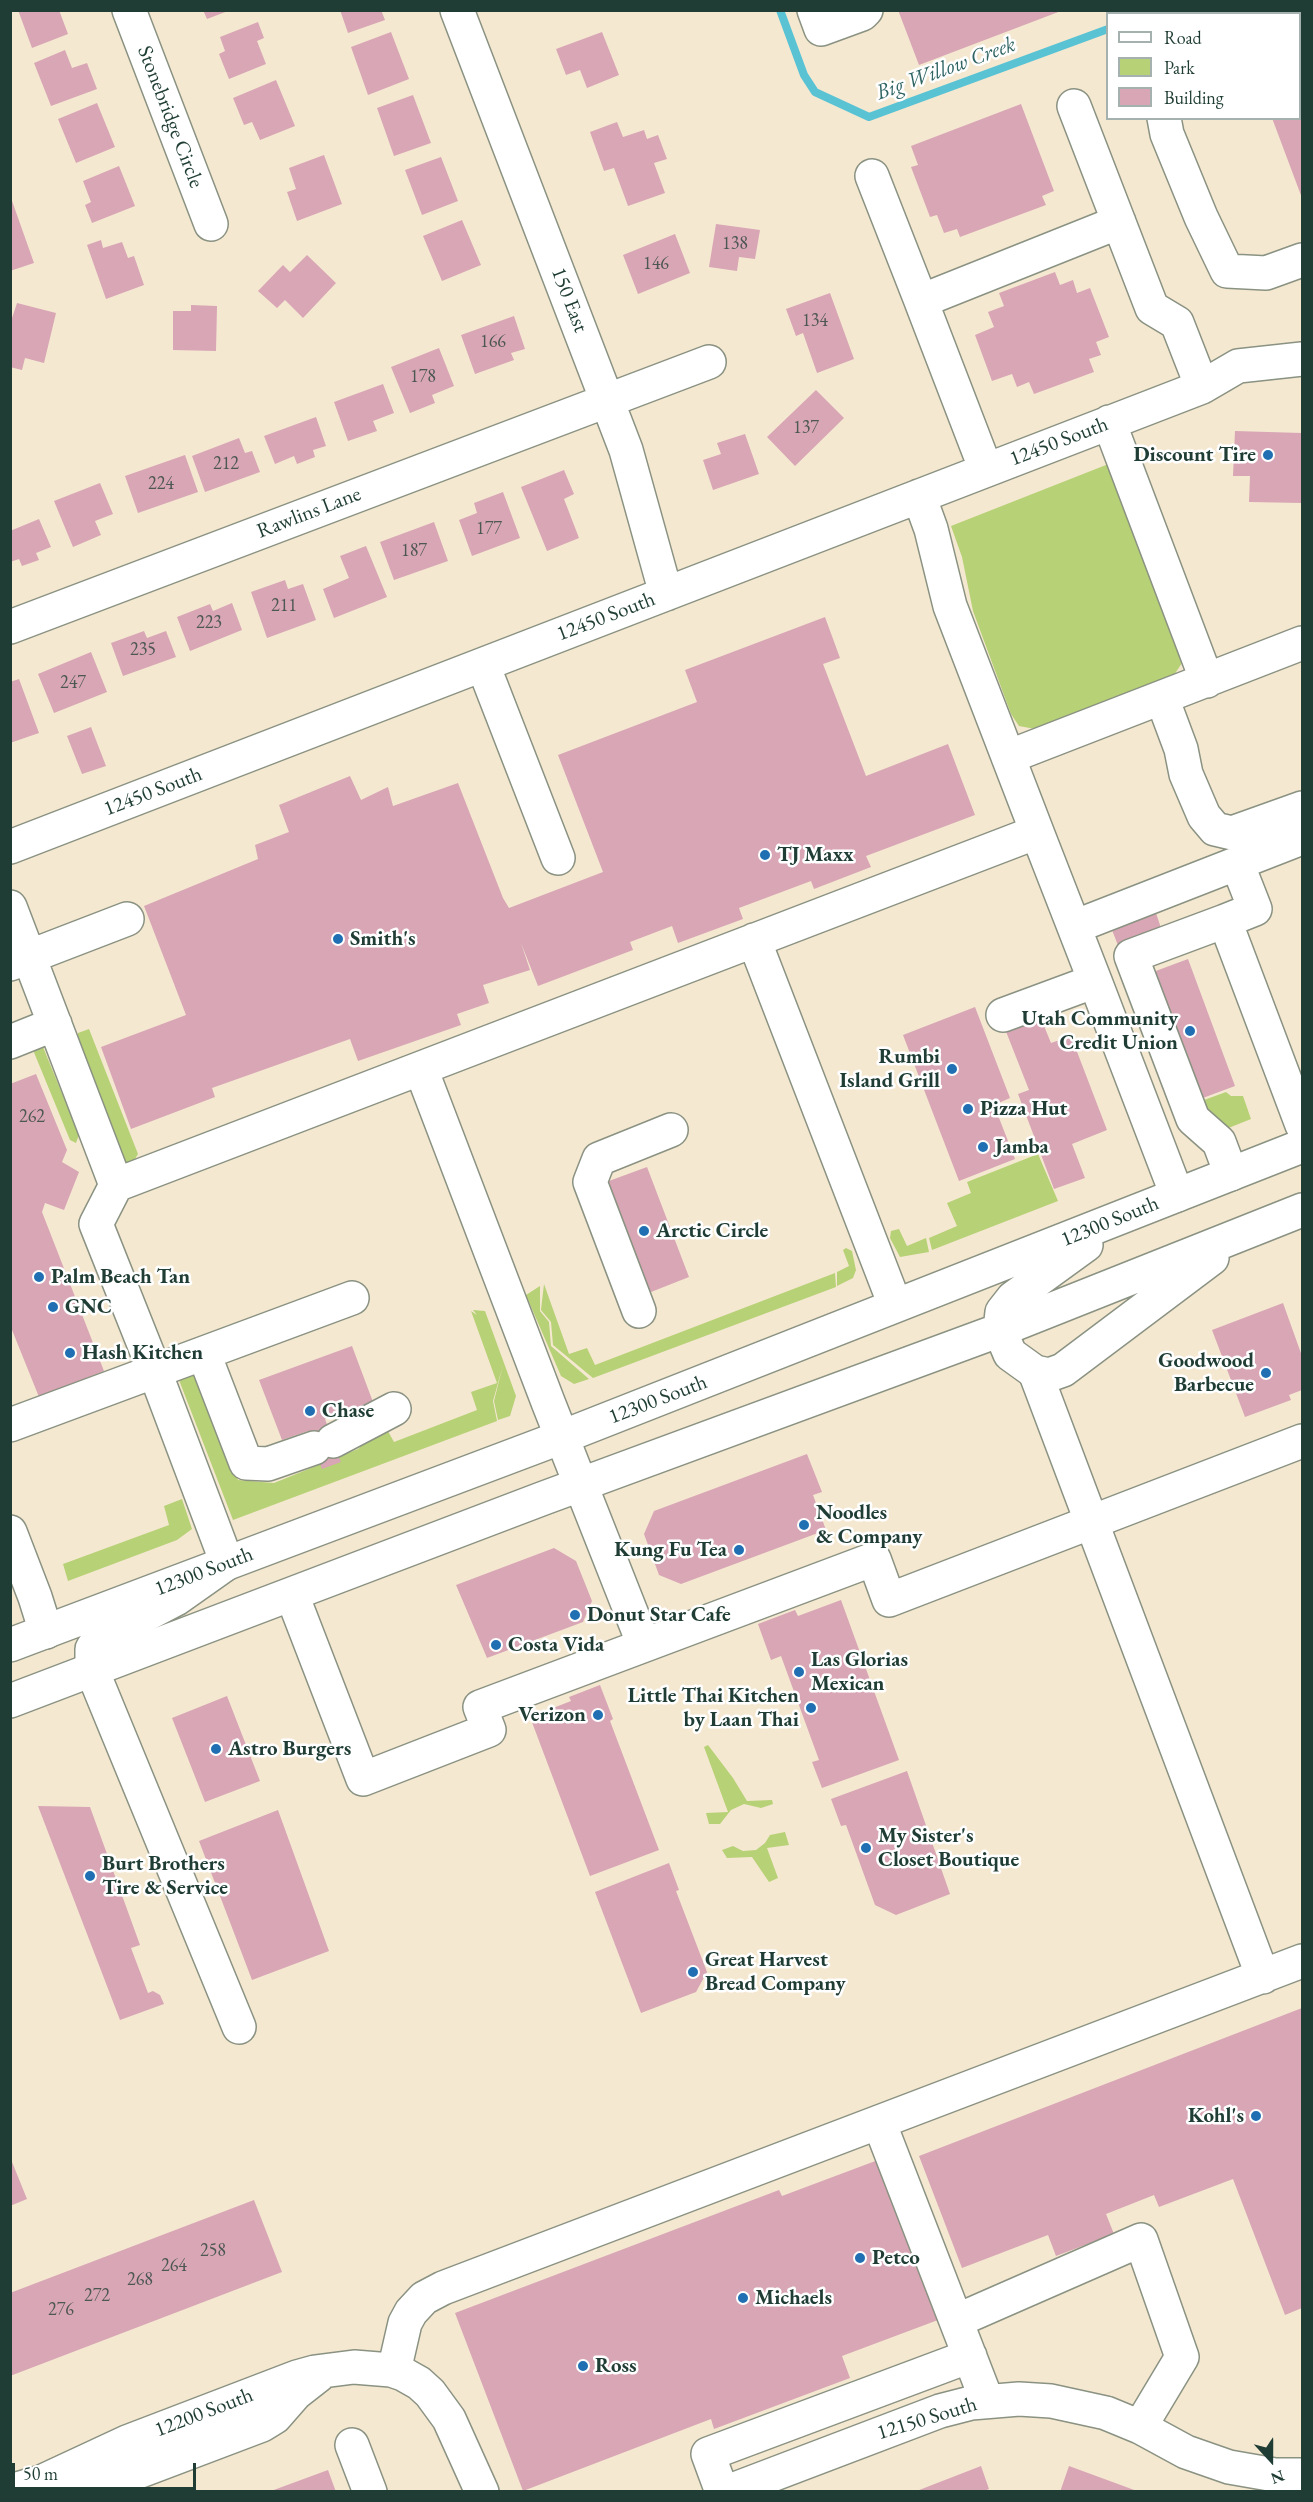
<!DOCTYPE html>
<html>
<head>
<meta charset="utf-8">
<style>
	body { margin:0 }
	#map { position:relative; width:1313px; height:2502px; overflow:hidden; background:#f5e8d1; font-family:"EB Garamond",serif }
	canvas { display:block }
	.frame { position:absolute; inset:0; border:12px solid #1f3d34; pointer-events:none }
	.legend { position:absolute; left:1106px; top:12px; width:195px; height:108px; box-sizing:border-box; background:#fff; border:2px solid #a5b1ae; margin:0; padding:8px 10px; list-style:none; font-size:18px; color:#1f3d34 }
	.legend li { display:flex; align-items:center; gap:12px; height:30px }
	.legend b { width:30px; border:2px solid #a5b1ae }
	.north { position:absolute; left:1241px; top:2430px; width:60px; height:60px; -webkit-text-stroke:4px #fff; paint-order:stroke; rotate:159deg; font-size:16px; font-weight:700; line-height:24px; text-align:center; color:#1f3d34 }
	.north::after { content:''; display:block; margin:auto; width:21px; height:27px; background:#1f3d34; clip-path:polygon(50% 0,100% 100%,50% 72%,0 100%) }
	.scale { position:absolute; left:12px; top:2463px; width:184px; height:27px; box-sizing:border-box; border:3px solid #1f3d34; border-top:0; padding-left:8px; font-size:18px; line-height:21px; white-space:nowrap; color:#1f3d34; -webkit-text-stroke:4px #fff; paint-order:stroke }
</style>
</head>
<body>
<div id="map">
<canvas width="1313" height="2502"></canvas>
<div class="frame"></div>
<ul class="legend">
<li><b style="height:8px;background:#fff"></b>Road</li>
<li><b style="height:16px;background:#b7d176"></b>Park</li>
<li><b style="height:16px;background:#d8a6b5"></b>Building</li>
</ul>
<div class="north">N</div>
<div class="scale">50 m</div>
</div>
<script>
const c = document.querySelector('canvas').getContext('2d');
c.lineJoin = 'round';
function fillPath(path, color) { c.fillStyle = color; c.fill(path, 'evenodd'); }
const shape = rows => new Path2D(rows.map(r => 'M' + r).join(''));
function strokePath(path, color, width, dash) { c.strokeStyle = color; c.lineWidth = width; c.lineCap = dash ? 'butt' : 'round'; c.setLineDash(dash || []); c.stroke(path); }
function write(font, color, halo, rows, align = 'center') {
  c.font = font + ' "EB Garamond",serif'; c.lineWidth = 5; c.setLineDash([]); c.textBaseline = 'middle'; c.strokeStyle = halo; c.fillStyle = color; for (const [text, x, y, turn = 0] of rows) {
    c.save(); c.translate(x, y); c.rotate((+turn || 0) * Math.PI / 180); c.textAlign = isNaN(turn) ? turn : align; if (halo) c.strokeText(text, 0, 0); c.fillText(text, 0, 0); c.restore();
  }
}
fillPath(shape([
	[1111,463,1184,657,1182,663,1174,675,1035,729,1019,726,1011,714,973,611,962,557,951,526],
	[89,1029,138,1154,132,1164,121,1165,76,1046,78,1033],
	[43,1047,79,1135,76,1143,70,1140,33,1050],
	[1226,1092,1231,1096,1243,1096,1251,1119,1221,1131,1196,1103],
	[1038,1154,1058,1201,932,1250,929,1238,957,1226,947,1203,971,1193,967,1182],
	[899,1229,907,1246,926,1238,929,1252,900,1257,890,1238,891,1231],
	[846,1248,852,1251,856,1270,853,1278,837,1286,837,1272,849,1266,843,1250],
	[835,1273,836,1287,593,1378,553,1345,551,1322,541,1310,544,1284,569,1354,587,1348,595,1365],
	[540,1286,540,1311,549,1322,551,1346,589,1379,574,1384,561,1376,526,1295],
	[473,1310,485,1311,516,1396,510,1416,498,1420,494,1401,503,1365,493,1401,497,1421,233,1520,179,1380,197,1373,238,1480,274,1483,358,1449,384,1424,394,1442,477,1410,471,1392,497,1383,471,1311,477,1315],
	[182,1499,192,1529,177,1540,68,1581,63,1564,169,1525,164,1506],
	[708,1745,733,1778,747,1801,772,1800,773,1804,761,1808,744,1804,731,1810,720,1824,709,1824,706,1813,728,1812,704,1747],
	[785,1832,789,1845,767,1848,778,1878,769,1882,752,1857,727,1858,722,1850,733,1846,743,1851,756,1850,765,1843,770,1835]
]), '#b7d176');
strokePath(shape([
	[780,10,804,75,815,92,869,117,1108,29],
	[1148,14,1155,10]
]), '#59c3d4', 8);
fillPath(shape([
	[18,10,59,10,68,34,32,48],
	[203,10,228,10,228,11,207,19],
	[340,10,381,10,385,20,348,33],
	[898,10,1061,10,1061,11,919,65],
	[258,22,264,38,257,41,266,64,229,79,219,54,225,51,220,37],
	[391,32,409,79,368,95,351,47],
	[602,32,619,75,587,88,580,70,566,75,556,49],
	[65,50,72,68,87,63,97,89,51,106,34,63],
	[1302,56,1302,198,1272,118,1300,118,1300,57],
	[276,80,295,126,260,140,252,122,244,125,233,98],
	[413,95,431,143,394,156,377,108],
	[97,103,115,147,76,163,58,119],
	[1021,104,1054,191,1042,196,1046,205,960,237,957,229,944,233,937,215,930,217,911,167,918,165,911,146],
	[617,122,623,137,644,130,647,139,658,135,667,159,654,163,665,193,628,206,614,168,604,171,590,132],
	[324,155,342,204,297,221,287,192,296,189,289,168],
	[441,157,458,201,422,215,405,170],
	[119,166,135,206,92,223,85,205,91,202,83,181],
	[11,198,34,263,10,271,10,199],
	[462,220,481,265,442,281,423,236],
	[716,224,760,230,755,259,739,257,737,271,709,267],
	[675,234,690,273,638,294,623,255],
	[101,240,103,248,122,242,128,258,134,256,144,285,106,299,87,245],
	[307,255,336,283,303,318,285,300,277,308,258,291,283,265,290,272],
	[1055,272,1060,285,1073,280,1077,293,1090,288,1109,337,1096,342,1101,355,1089,359,1094,372,1034,394,1029,382,1017,387,1012,374,992,381,975,335,994,327,988,312,1004,306,999,293],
	[830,293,854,359,817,373,803,333,796,336,786,309],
	[17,303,56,313,44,363,25,358,22,370,10,367,10,324],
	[191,305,217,306,216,351,173,350,173,311,191,311],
	[514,316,525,349,511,353,514,360,475,374,461,335],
	[439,348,454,386,432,395,435,403,410,413,391,367],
	[383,384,394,413,373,421,377,431,348,441,334,402],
	[816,390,844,418,795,466,767,437],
	[316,417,326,446,313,450,315,457,297,464,294,456,275,464,264,436],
	[1235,431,1302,433,1302,503,1249,502,1250,476,1233,476],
	[745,434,759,474,713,490,703,460,721,454,717,443],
	[239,438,245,453,252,451,260,472,205,492,192,456],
	[185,455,198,492,138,513,125,476],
	[564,470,574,494,564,499,579,538,547,551,521,487],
	[100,483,113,514,95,521,101,535,73,547,54,501],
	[503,492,520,538,472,556,459,520,477,513,474,503],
	[39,519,51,547,36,553,39,560,22,566,19,559,10,562,10,531],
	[434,522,448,561,394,580,380,542],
	[366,546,387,597,334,618,323,589,349,578,340,556],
	[285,580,288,589,303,584,316,620,267,638,251,592],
	[232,603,242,630,190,651,177,617,210,604,213,611],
	[825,617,840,658,823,664,866,776,948,744,975,815,866,856,871,867,814,889,811,881,739,908,743,919,678,943,672,926,630,942,633,950,538,986,521,943,530,970,483,985,489,1003,457,1014,461,1025,358,1061,350,1039,212,1088,215,1097,131,1129,101,1047,186,1015,144,906,258,859,255,845,289,832,279,805,350,776,361,800,388,787,393,806,458,783,503,898,509,908,603,872,558,755,697,702,685,670],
	[144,631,147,638,166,631,176,657,123,676,111,643],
	[91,652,107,692,54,713,38,674],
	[19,679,39,733,10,743,10,682],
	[91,727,106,766,82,774,67,736],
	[1156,913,1162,931,1119,948,1112,930],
	[1188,959,1235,1086,1192,1102,1145,975],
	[975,1007,1010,1098,994,1105,1015,1159,959,1181,903,1035],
	[1040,1016,1051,1043,1071,1036,1107,1130,1072,1144,1085,1178,1054,1189,1018,1094,1029,1090,1005,1029],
	[36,1074,67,1150,62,1162,79,1172,64,1210,45,1203,42,1212,104,1371,39,1397,10,1325,10,1084],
	[647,1167,689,1277,641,1296,598,1185],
	[1283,1303,1302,1356,1302,1390,1289,1395,1291,1400,1245,1417,1212,1330],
	[352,1346,373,1402,325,1419,341,1462,322,1469,308,1431,282,1440,259,1380],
	[807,1454,822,1492,813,1495,826,1530,681,1584,659,1575,644,1534,654,1511],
	[554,1548,576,1561,592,1601,583,1622,487,1658,456,1585],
	[841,1600,899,1760,822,1788,812,1762,819,1760,781,1656,771,1660,758,1624,795,1610,798,1616],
	[600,1685,613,1719,610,1721,659,1850,590,1876,530,1717,571,1701,569,1697],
	[227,1696,260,1781,205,1802,172,1718],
	[907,1771,950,1894,896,1915,875,1905,846,1825,841,1826,831,1799],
	[38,1806,90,1807,140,1945,131,1948,148,1993,153,1991,160,1995,164,2004,120,2020],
	[278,1810,329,1951,252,1980,199,1841],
	[669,1863,679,1890,676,1891,707,1972,696,1992,641,2013,595,1892],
	[1302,2008,1302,2308,1285,2315,1233,2179,1159,2207,1154,2195,1106,2214,1114,2234,1056,2256,1048,2235,962,2268,919,2156],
	[10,2157,27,2199,10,2206],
	[878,2160,938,2320,842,2356,850,2378,714,2429,711,2419,523,2491,455,2313,779,2190,782,2196],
	[254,2200,282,2272,10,2376,10,2293],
	[981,2466,989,2489,982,2492,914,2492],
	[1069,2466,1137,2491,1137,2492,1060,2492],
	[328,2470,336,2492,271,2492,271,2491]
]), '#d8a6b5');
const minor = shape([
	[129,10,211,224],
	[457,10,626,450,666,594],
	[814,10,821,29,862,14,866,10],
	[1280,14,1289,10],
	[1074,106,1152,308,1177,323,1202,387],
	[1164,118,1167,134,1201,217,1227,271,1266,273,1302,260],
	[872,176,921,301],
	[1109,422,1207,681],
	[986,470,921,301,1119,222],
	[919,496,931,529,950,606,1037,832],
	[10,627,709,362],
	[483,665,558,858],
	[1162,698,1181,749,1186,774,1204,816,1215,829,1232,833,1302,808],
	[1008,757,1302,643],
	[10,847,1202,387,1238,366,1302,359],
	[1237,863,1255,909,1225,921,1302,1125],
	[10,907,116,1185],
	[1225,921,1131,956,1193,1119,1219,1142,1231,1174],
	[1074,927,1095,981],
	[754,940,895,1305],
	[10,964,127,919],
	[1003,1015,1095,981,1177,1195],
	[10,1042,55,1024],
	[421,1069,548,1402,644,1645],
	[639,1311,590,1182,599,1159,671,1130],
	[204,1354,246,1463,268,1464,314,1448],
	[1035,1372,1263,1977],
	[10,1425,352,1298],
	[333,1441,394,1409],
	[10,1532,35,1597,46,1632],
	[292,1595,363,1779,489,1730,480,1707,874,1559,889,1600,1302,1441],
	[239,2027,92,1670,92,1649,98,1640,176,1599,227,1563,155,1372,96,1224,116,1185,1037,832,1074,927,1302,838],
	[879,2122,987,2401],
	[956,2321,1141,2240,1182,2357,1140,2427],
	[394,2371,405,2323,411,2312,424,2298,443,2288,1302,1961],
	[352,2445,370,2492],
	[10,2491,41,2482,127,2442,297,2377,315,2372,354,2367,391,2370,403,2374,419,2383,430,2393,449,2419,482,2492],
	[85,2492,262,2425,275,2417,296,2393,319,2375],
	[722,2492,708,2454,970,2356],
	[727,2492,940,2411,971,2403,1019,2399,1051,2401,1106,2413,1140,2427,1186,2452,1229,2467,1275,2475,1302,2475]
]);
const major = shape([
	[1086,1245,1013,1298,1002,1312,1000,1330,1010,1354,1035,1372,1049,1375,1063,1370,1212,1258],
	[10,1645,562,1437,1302,1146],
	[10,1701,544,1498,1000,1330,1302,1210]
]);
strokePath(minor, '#8a9282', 36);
strokePath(major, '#8a9282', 36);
strokePath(minor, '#fff', 33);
strokePath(major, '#fff', 33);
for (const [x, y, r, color] of [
	[1268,455,6,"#1f6fb2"],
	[765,855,6,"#1f6fb2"],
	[338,939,6,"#1f6fb2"],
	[1190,1031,6,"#1f6fb2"],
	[952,1069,6,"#1f6fb2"],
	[968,1109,6,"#1f6fb2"],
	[983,1147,6,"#1f6fb2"],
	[644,1231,6,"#1f6fb2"],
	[39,1277,6,"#1f6fb2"],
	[53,1307,6,"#1f6fb2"],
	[70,1353,6,"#1f6fb2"],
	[1266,1373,6,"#1f6fb2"],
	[310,1411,6,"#1f6fb2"],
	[804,1525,6,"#1f6fb2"],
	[739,1550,6,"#1f6fb2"],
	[575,1615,6,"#1f6fb2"],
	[496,1645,6,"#1f6fb2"],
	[799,1672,6,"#1f6fb2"],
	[811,1708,6,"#1f6fb2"],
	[598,1715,6,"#1f6fb2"],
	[216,1749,6,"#1f6fb2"],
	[866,1848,6,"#1f6fb2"],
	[90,1876,6,"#1f6fb2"],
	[693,1972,6,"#1f6fb2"],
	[1256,2116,6,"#1f6fb2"],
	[860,2258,6,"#1f6fb2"],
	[743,2298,6,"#1f6fb2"],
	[583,2366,6,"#1f6fb2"]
]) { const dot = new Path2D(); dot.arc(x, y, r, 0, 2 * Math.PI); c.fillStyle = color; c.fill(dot); strokePath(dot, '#fff', 2); }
write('18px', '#4d5754', null, [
	["138",735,244],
	["146",656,264],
	["134",815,321],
	["166",493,342],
	["178",423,377],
	["137",806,428],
	["212",226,464],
	["224",161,484],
	["177",489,529],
	["187",414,551],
	["211",284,606],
	["223",209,623],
	["235",143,650],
	["247",73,683],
	["262",32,1117],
	["258",213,2251],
	["264",174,2266],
	["268",140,2280],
	["272",97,2296],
	["276",61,2310]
]);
write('21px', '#1f3d34', '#fff', [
	["Stonebridge Circle",170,117,69],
	["150 East",569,300,69],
	["12450 South",1059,442,-21],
	["Rawlins Lane",309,513,-21],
	["12450 South",606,617,-21],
	["12450 South",153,792,-21],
	["12300 South",1110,1222,-22],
	["12300 South",658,1400,-21],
	["12300 South",204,1572,-21],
	["12200 South",204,2413,-21],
	["12150 South",927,2419,-17]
]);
write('bold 21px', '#1f3d34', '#fff', [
	["Discount Tire",1256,455,"right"],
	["TJ Maxx",777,855],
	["Smith's",350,939],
	["Utah Community",1178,1019,"right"],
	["Credit Union",1178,1043,"right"],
	["Rumbi",940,1057,"right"],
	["Island Grill",940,1081,"right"],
	["Pizza Hut",980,1109],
	["Jamba",995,1147],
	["Arctic Circle",656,1231],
	["Palm Beach Tan",51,1277],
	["GNC",65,1307],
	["Hash Kitchen",82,1353],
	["Goodwood",1254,1361,"right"],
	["Barbecue",1254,1385,"right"],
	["Chase",322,1411],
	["Noodles",816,1513],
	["& Company",816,1537],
	["Kung Fu Tea",727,1550,"right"],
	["Donut Star Cafe",587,1615],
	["Costa Vida",508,1645],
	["Las Glorias",811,1660],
	["Mexican",811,1684],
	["Little Thai Kitchen",799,1696,"right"],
	["by Laan Thai",799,1720,"right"],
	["Verizon",586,1715,"right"],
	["Astro Burgers",228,1749],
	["My Sister's",878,1836],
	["Closet Boutique",878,1860],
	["Burt Brothers",102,1864],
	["Tire & Service",102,1888],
	["Great Harvest",705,1960],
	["Bread Company",705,1984],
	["Kohl's",1244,2116,"right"],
	["Petco",872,2258],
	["Michaels",755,2298],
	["Ross",595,2366]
], 'left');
write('italic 22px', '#306564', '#fff', [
	["Big Willow Creek",946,69,-20]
]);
</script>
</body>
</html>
